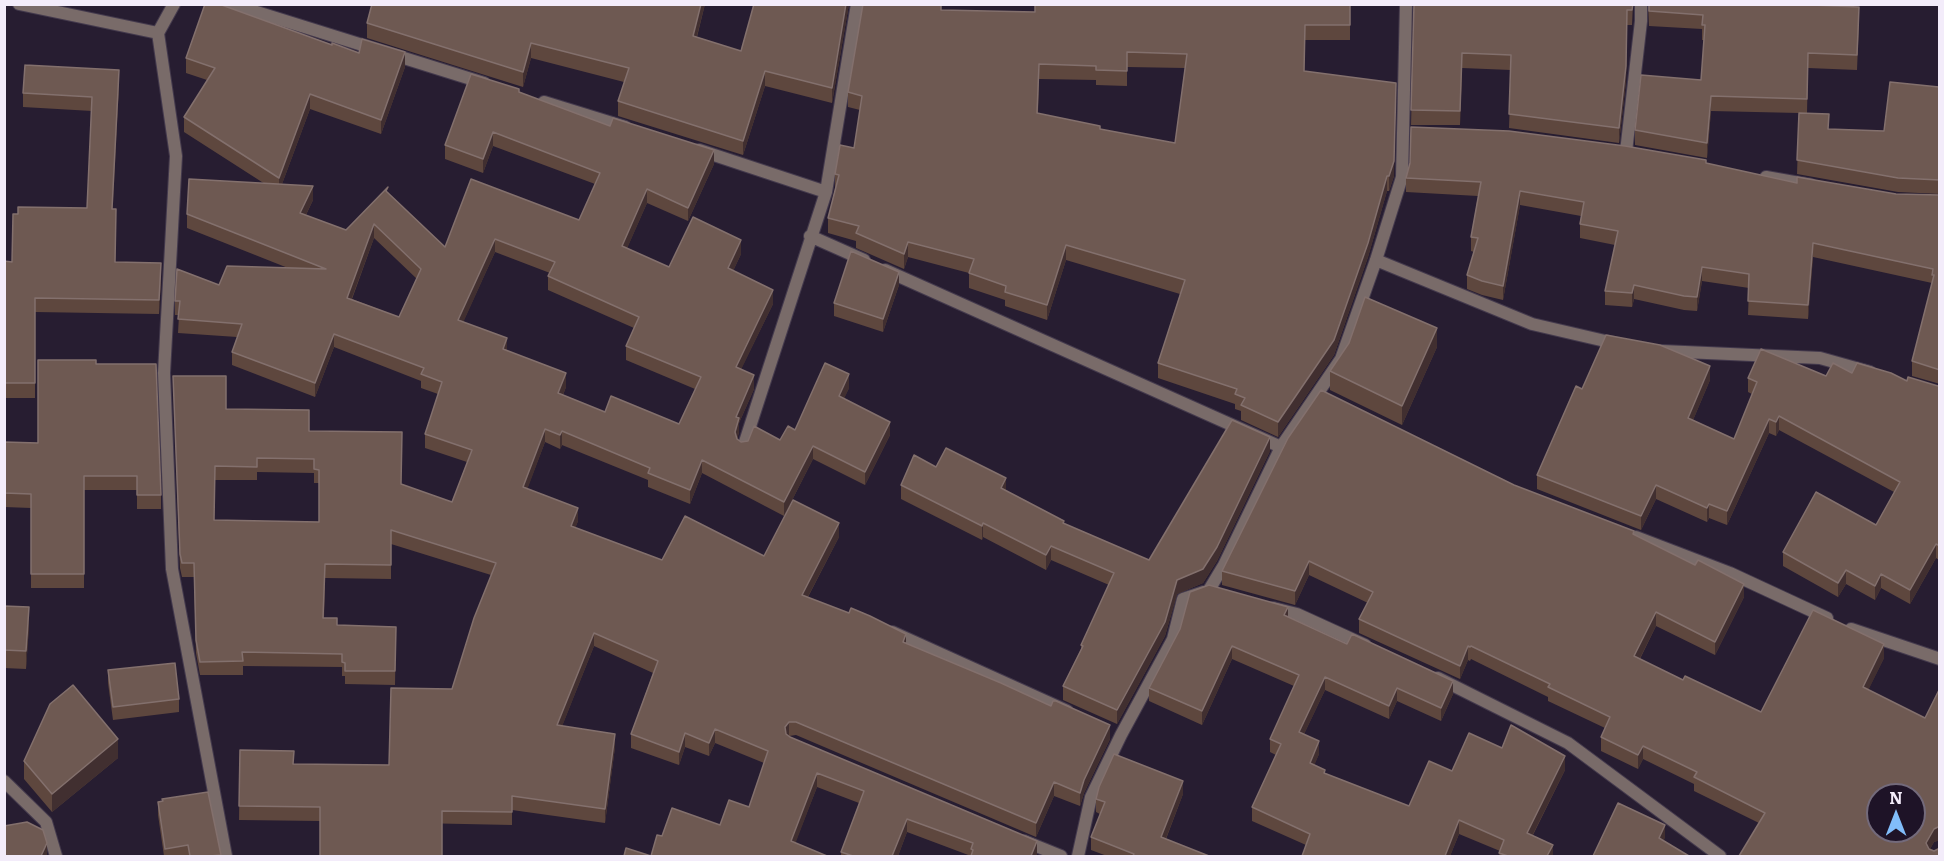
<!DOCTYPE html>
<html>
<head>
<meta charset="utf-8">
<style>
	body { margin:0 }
	#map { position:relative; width:1944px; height:861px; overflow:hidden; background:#271d31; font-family:Literata,serif }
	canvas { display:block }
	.frame { position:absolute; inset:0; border:6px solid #f3ecfa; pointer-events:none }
	.north { position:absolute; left:1866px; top:783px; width:60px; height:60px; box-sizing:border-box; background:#1e1327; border:2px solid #736a7b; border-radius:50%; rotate:0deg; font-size:16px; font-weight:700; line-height:24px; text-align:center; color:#f3ecfa }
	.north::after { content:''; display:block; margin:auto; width:21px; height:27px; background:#81bdfa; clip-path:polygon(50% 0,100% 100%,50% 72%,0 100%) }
</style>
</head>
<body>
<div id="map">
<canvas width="1944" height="861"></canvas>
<div class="frame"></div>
<div class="north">N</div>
</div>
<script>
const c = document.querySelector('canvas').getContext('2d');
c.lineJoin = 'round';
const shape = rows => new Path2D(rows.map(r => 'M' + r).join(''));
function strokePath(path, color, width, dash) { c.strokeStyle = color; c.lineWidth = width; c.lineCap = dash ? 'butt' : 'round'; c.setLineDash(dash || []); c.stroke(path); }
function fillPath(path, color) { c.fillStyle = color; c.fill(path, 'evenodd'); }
const street = shape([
	[19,4,158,33],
	[174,4,158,33,176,156,164,373,172,569,226,856],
	[231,4,484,83],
	[544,102,625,127],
	[699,150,826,192],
	[1626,152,1641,21,1641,4],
	[1766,177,1811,185],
	[810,236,864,260],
	[1376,260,1532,324,1618,344],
	[885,270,1281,447],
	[1662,351,1820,358,1870,372],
	[743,448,826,192,857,4],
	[1636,537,1730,573,1827,618],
	[1209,590,1224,565,1281,447,1341,359,1376,260,1402,177,1406,4],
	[1273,608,1297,614,1365,645],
	[1851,629,1940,659],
	[892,632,1067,711],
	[1438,678,1568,743,1720,856],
	[4,781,46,822,56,856],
	[1024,841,1061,856],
	[1078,856,1091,797,1121,735,1173,639,1183,599,1204,592]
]);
strokePath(street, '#443a4d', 14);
strokePath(street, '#796b69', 12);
fillPath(shape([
	[372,4,705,4,697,37,741,51,754,4,849,4,832,103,765,86,743,155,618,116,618,101,624,82,531,58,523,87,367,38,367,23],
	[1350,4,1350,40,1305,40,1304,71,1394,176,1389,191,1387,191,1368,257,1334,355,1278,437,1241,420,1241,411,1235,409,1235,404,1158,378,1158,363,1180,294,1066,260,1047,320,1005,306,1005,300,969,288,969,273,908,257,904,269,856,248,856,241,828,233,828,218,835,189,835,174,854,148,860,110,848,107,848,92,941,10,1035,12],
	[1127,67,1185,68,1175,143,1100,129,1038,113,1039,79,1096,80,1096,85,1127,86],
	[1414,4,1633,4,1632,25,1627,25,1626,81,1619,143,1509,128,1511,70,1462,68,1460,125,1411,125],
	[1648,4,1859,22,1857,70,1808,68,1807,113,1829,129,1884,131,1939,87,1940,73,1940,194,1898,192,1797,174,1799,113,1711,111,1707,158,1635,145,1635,130,1701,80,1704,40,1702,40,1702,29,1649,26],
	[332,45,405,67,381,134,310,109,282,184,313,200,306,215,346,230,388,193,445,247,579,220,595,184,493,146,483,173,445,159,445,145,519,92,610,126,714,164,688,221,647,203,627,248,669,267,741,254,733,271,773,304,741,369,754,389,739,423,739,432,737,440,741,442,780,440,795,430,849,388,844,398,890,435,865,485,813,459,784,516,702,473,690,504,648,487,648,480,562,445,560,449,545,442,527,489,578,521,575,528,662,560,764,556,839,537,808,597,1110,739,1084,793,1080,806,1054,796,1036,837,796,735,789,736,1037,855,971,856,907,832,898,856,841,856,841,852,859,803,817,787,795,843,651,856,662,836,720,825,749,807,764,763,715,743,709,756,685,747,679,765,631,748,631,734,653,673,594,646,562,726,615,747,605,823,512,810,512,825,320,821,239,820,240,750,294,764,389,765,452,689,491,575,391,544,391,579,325,578,324,618,337,625,396,627,395,685,345,684,345,676,342,676,342,667,243,666,243,675,200,675,196,653,194,577,182,577,180,568,173,376,226,409,309,431,401,484,452,502,467,462,425,448,425,434,438,394,421,388,421,381,334,347,315,397,232,365,232,352,237,337,178,333,179,315,175,315,175,301,219,285,288,268,187,228,187,214,265,184,184,132,184,117,207,80,186,73,186,58],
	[374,238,417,279,399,317,352,299],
	[495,252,550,273,548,276,548,290,634,328,626,346,626,360,695,389,679,424,605,412,563,395,566,387,507,351,463,322],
	[257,472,314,473,314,483,319,483,319,522,214,520,215,480,257,480],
	[119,85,112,209,115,262,161,278,159,314,35,312,35,398,4,398,4,261,12,262,18,214,87,208,92,111,23,107,23,93],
	[1706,164,1797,183,1896,194,1940,195,1940,384,1912,376,1912,361,1932,283,1813,257,1808,319,1748,315,1749,288,1702,281,1697,311,1684,310,1634,299,1632,307,1605,305,1605,291,1615,245,1580,238,1580,224,1581,216,1520,205,1503,300,1482,295,1467,289,1467,275,1474,252,1471,251,1471,237,1478,196,1406,192,1406,178],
	[899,285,883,332,834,316,834,303],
	[1349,343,1437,347,1402,425,1330,390,1330,371],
	[96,364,161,495,161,509,137,509,137,490,84,490,84,588,31,588,31,508,4,507,4,442,38,443],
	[1852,373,1940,386,1939,560,1936,558,1910,604,1881,588,1875,600,1846,584,1838,597,1783,566,1783,552,1876,525,1894,492,1779,430,1776,436,1769,433,1727,525,1709,518,1707,522,1656,499,1641,530,1537,489,1537,475,1582,389,1710,380,1693,420,1734,439,1752,394,1748,392,1748,378,1826,376],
	[1270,451,1217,561,1203,583,1177,594,1165,636,1117,724,1063,700,1063,686,1081,649,1081,645,1109,585,1051,560,1046,570,983,537,982,540,901,499,901,485,936,467,1006,491,1064,524,1149,560],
	[1514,485,1634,535,1744,597,1715,655,1656,626,1640,659,1683,680,1761,712,1884,658,1868,690,1925,718,1940,688,1940,840,1934,842,1930,849,1940,856,1759,823,1694,791,1694,784,1643,759,1638,769,1601,751,1601,737,1605,728,1548,701,1548,697,1471,659,1470,661,1468,660,1460,679,1359,633,1359,619,1368,603,1309,575,1295,605,1222,585,1222,571],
	[4,606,29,626,26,669,4,668],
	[1288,617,1453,694,1441,721,1397,701,1389,719,1325,690,1304,734,1319,754,1314,765,1325,774,1409,806,1452,771,1502,748,1565,770,1533,835,1553,856,1499,856,1500,851,1459,834,1450,856,1302,856,1306,845,1252,821,1252,807,1276,755,1270,752,1270,739,1294,686,1232,659,1202,725,1149,701,1149,688],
	[108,670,179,699,179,712,113,720,108,683],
	[118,758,52,812,24,779,24,761],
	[1183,794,1166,839,1209,856,1107,856,1091,850,1091,837,1100,814,1096,812,1096,799],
	[158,802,221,855,221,856,164,856,158,815]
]), '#5e473e');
fillPath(shape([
	[701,4,705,4,693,51,693,36],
	[846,4,849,4,832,103,832,88],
	[1627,10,1626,81,1619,143,1619,128],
	[531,43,531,58,523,87,523,72],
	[405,52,405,67,381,134,381,120],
	[1462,53,1462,68,1460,125,1460,111],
	[119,70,119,85,112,223,112,209],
	[765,71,765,86,743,155,743,141],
	[1396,83,1394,176,1389,191,1389,176],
	[310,94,310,109,279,192,279,178],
	[1711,96,1711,111,1707,158,1707,143],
	[493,132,493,146,483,173,483,159],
	[714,150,714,164,688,221,688,208],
	[1387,176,1387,191,1368,257,1334,355,1278,437,1278,422],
	[313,186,313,200,300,227,300,213],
	[647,189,647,203,622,260,622,246],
	[1520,191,1520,205,1503,300,1503,286],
	[374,224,374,238,347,311,347,298],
	[495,239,495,252,458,334,458,320],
	[741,240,741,254,728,282,728,268],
	[908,242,908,257,904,269,904,254],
	[1813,243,1813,257,1808,319,1808,305],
	[1066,245,1066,260,1047,320,1047,305],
	[161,263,161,278,159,314,159,300],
	[1702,267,1702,281,1697,311,1697,297],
	[899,272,899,285,883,332,883,319],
	[1634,285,1634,299,1632,307,1632,293],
	[773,290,773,304,736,380,736,367],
	[1437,328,1437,347,1402,425,1402,406],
	[334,334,334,347,315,397,315,383],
	[507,338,507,352,503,349],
	[1710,366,1710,380,1688,432,1688,418],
	[566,373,566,387,558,407,558,393],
	[849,374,849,388,839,410,839,396],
	[754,375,754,389,739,423,739,432,735,446,736,417],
	[1779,416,1779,430,1776,436,1776,422],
	[1769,419,1769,433,1727,525,1727,511],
	[890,422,890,435,865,485,865,472],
	[545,429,545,442,523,501,523,487],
	[562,431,562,445,560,449,560,435],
	[1270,437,1270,451,1217,561,1203,583,1177,594,1165,636,1117,724,1117,710,1177,580],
	[813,446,813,459,784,516,784,502],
	[702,460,702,473,690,504,690,490],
	[1006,478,1006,492,1001,488],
	[1656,485,1656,499,1641,530,1641,516],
	[1709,504,1709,518,1707,522,1707,508],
	[578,508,578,521,571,540,571,526],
	[839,523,839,537,802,608,802,595],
	[983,523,983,537,982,540,982,526],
	[1936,544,1936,558,1910,604,1910,590],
	[1051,546,1051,560,1046,570,1046,555],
	[1309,561,1309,575,1295,605,1295,591],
	[1846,570,1846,584,1838,597,1838,583],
	[1881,574,1881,588,1875,600,1875,586],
	[1744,584,1744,597,1715,655,1715,642],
	[29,607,29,626,26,669,26,651],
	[1288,607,1288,620,1284,615],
	[1656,612,1656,626,1634,670,1634,656],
	[594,633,594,646,557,739,557,725],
	[906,634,906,647,903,642],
	[1884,644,1884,658,1863,701,1863,687],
	[1232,646,1232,659,1202,725,1202,711],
	[1468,646,1468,660,1460,679,1460,666],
	[1325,677,1325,690,1299,745,1299,732],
	[1453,681,1453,694,1441,721,1441,708],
	[1397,688,1397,701,1389,719,1389,706],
	[789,722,789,736,785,740,785,727],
	[1110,725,1110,739,1084,793,1080,806,1080,793,1084,780],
	[715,729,715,743,709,756,709,743],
	[685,733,685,747,679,765,679,752],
	[615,734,615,747,605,823,605,809],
	[118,739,118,758,52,812,52,794],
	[1319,741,1319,754,1310,776,1310,763],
	[1643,746,1643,759,1638,769,1638,755],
	[1565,756,1565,770,1527,846,1527,833],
	[817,773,817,787,791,855,791,841],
	[1183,781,1183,794,1161,851,1161,837],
	[1054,782,1054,796,1036,837,1036,823],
	[907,819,907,832,898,856,892,856],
	[1459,820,1459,834,1450,856,1445,856],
	[1665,825,1665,838,1659,851,1659,838],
	[1940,826,1940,840,1934,842,1926,856,1926,843,1934,829],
	[1037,841,1037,856,1031,856],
	[47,843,47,856,41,856],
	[1553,845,1553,856,1547,856]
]), '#412f30');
const building = shape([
	[205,4,219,4,332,45,332,43,359,53,362,39,405,52,381,120,310,94,279,178,184,117,215,68,186,58,205,4],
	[372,4,701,4,693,36,741,51,754,4,846,4,832,88,765,71,743,141,618,101,629,68,531,43,523,72,367,23,372,4],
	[863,4,941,4,941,10,1035,12,1035,4,1350,4,1350,25,1305,25,1304,71,1396,83,1394,161,1389,176,1387,176,1368,243,1334,340,1278,422,1241,405,1245,398,1235,394,1237,389,1158,363,1185,280,1066,245,1047,305,1005,292,1006,286,969,273,974,259,908,242,904,254,856,233,859,226,828,218,839,175,835,174,840,145,854,148,862,96,848,92,863,4],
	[1127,52,1187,54,1175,143,1100,129,1100,126,1037,113,1039,64,1096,66,1096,70,1127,71,1127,52],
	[1414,4,1633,4,1632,10,1627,10,1626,66,1619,128,1509,114,1511,55,1462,53,1460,111,1411,110,1414,4],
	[1649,4,1788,4,1859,7,1857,55,1808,53,1807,99,1711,96,1707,143,1635,130,1641,75,1701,80,1705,25,1702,25,1703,15,1649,11,1649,4],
	[25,65,119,70,112,209,116,209,115,262,161,263,159,300,35,298,35,383,4,383,4,261,12,262,13,214,18,214,18,207,87,208,92,97,23,93,25,65],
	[1940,73,1940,180,1898,178,1797,160,1799,113,1829,114,1828,129,1884,131,1890,82,1939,87,1940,73],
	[471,74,519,89,519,92,610,126,613,118,714,150,688,208,647,189,622,246,669,267,693,217,741,240,728,268,773,290,736,367,754,375,736,417,739,418,735,432,737,439,741,442,748,441,754,426,780,440,788,426,795,430,825,363,849,374,839,396,890,422,865,472,813,446,784,502,702,460,690,490,648,473,650,468,562,431,560,435,545,429,523,487,578,508,571,526,662,560,685,516,764,556,793,500,839,523,802,595,849,613,851,608,870,616,906,634,903,642,1001,683,1051,706,1053,701,1056,701,1110,725,1084,780,1080,793,1054,782,1036,823,796,722,789,722,785,727,786,734,790,737,1037,841,1031,856,971,856,973,850,971,849,973,843,907,819,892,856,853,856,841,852,864,791,817,773,791,841,827,856,624,856,626,848,651,856,657,835,662,836,672,808,720,825,729,800,749,807,768,751,715,729,709,743,685,733,679,752,631,734,658,661,594,633,557,725,615,734,605,809,512,796,512,812,442,811,442,856,320,856,320,807,239,806,240,750,294,751,293,764,389,765,391,688,452,689,474,618,496,563,391,530,391,565,325,564,323,618,337,618,337,625,396,627,395,671,345,671,345,663,342,662,342,654,242,652,243,661,200,662,196,640,194,563,182,563,180,554,173,376,226,376,226,409,309,410,309,431,402,432,401,484,452,502,472,450,425,434,442,382,421,374,424,368,334,334,315,383,232,352,242,324,178,319,180,301,175,301,177,269,219,285,227,266,326,269,187,214,189,179,313,186,300,213,346,230,388,187,386,191,445,247,471,179,579,220,600,173,493,132,483,159,445,145,471,74],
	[374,224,421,269,399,317,347,298,374,224],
	[495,239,555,262,548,276,639,317,626,346,701,377,679,424,611,396,605,412,558,393,566,373,503,349,507,338,458,320,495,239],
	[257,458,314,459,314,469,319,470,319,522,214,520,215,466,257,467,257,458],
	[1411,127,1509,131,1625,146,1706,160,1706,163,1797,183,1797,177,1896,194,1940,195,1940,370,1912,361,1934,275,1932,275,1933,269,1813,243,1808,305,1748,301,1749,274,1702,267,1697,297,1684,296,1634,285,1632,293,1605,291,1618,231,1580,224,1584,202,1520,191,1503,286,1482,281,1467,275,1478,238,1471,237,1481,182,1406,178,1410,163,1411,127],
	[851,251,899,272,883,319,834,303,851,251],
	[1365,297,1437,328,1402,406,1330,371,1349,343,1365,297],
	[1606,335,1660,345,1710,366,1688,418,1734,439,1757,382,1748,378,1761,349,1826,376,1833,363,1852,373,1857,363,1891,373,1907,381,1908,377,1938,386,1940,386,1940,546,1936,544,1910,590,1881,574,1875,586,1846,570,1838,583,1783,552,1816,492,1876,525,1900,482,1779,416,1776,422,1769,419,1727,511,1709,504,1707,508,1656,485,1641,516,1537,475,1576,386,1582,389,1606,335],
	[38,360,96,360,96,364,156,364,161,495,137,495,137,476,84,476,84,574,31,574,31,494,4,493,4,442,38,443,38,360],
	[1321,390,1514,485,1634,531,1633,534,1695,565,1698,560,1744,584,1715,642,1656,612,1634,656,1683,680,1685,676,1761,712,1813,610,1884,644,1863,687,1925,718,1940,688,1940,826,1934,829,1926,843,1929,849,1934,851,1940,848,1940,856,1739,856,1765,813,1694,777,1697,772,1643,746,1638,755,1601,737,1610,717,1548,687,1550,684,1471,646,1470,647,1468,646,1460,666,1359,619,1373,592,1309,561,1295,591,1222,571,1288,438,1321,390],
	[1878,795,1914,795,1914,831,1878,831,1878,795],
	[1232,420,1270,437,1217,547,1203,569,1177,580,1165,622,1117,710,1063,686,1083,646,1081,645,1114,573,1051,546,1046,555,983,523,982,526,901,485,914,455,936,467,946,448,1006,478,1001,488,1064,521,1063,523,1149,560,1232,420],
	[1209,585,1288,607,1284,615,1347,644,1352,634,1453,681,1441,708,1397,688,1389,706,1325,677,1299,732,1319,741,1310,763,1325,770,1324,773,1409,806,1429,761,1452,771,1469,733,1502,748,1511,725,1565,756,1527,833,1553,845,1547,856,1508,856,1499,853,1504,840,1459,820,1445,856,1302,856,1310,834,1252,807,1281,744,1270,739,1299,675,1232,646,1202,711,1149,688,1180,629,1190,592,1209,585],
	[4,606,29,607,26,651,4,650,4,606],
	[175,663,179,699,113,707,108,670,175,663],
	[73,685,118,739,52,794,24,761,50,704,73,685],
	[1114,754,1183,781,1161,837,1209,856,1133,856,1134,854,1091,837,1105,802,1096,799,1099,787,1114,754],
	[208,792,221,855,210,856,190,856,188,845,165,849,158,802,163,801,162,799,208,792],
	[1618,803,1665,825,1659,838,1689,856,1593,856,1618,803],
	[27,822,43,830,47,843,41,856,4,856,4,826,27,822]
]);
fillPath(building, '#6e5952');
strokePath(building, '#83706d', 1.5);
</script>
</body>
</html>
